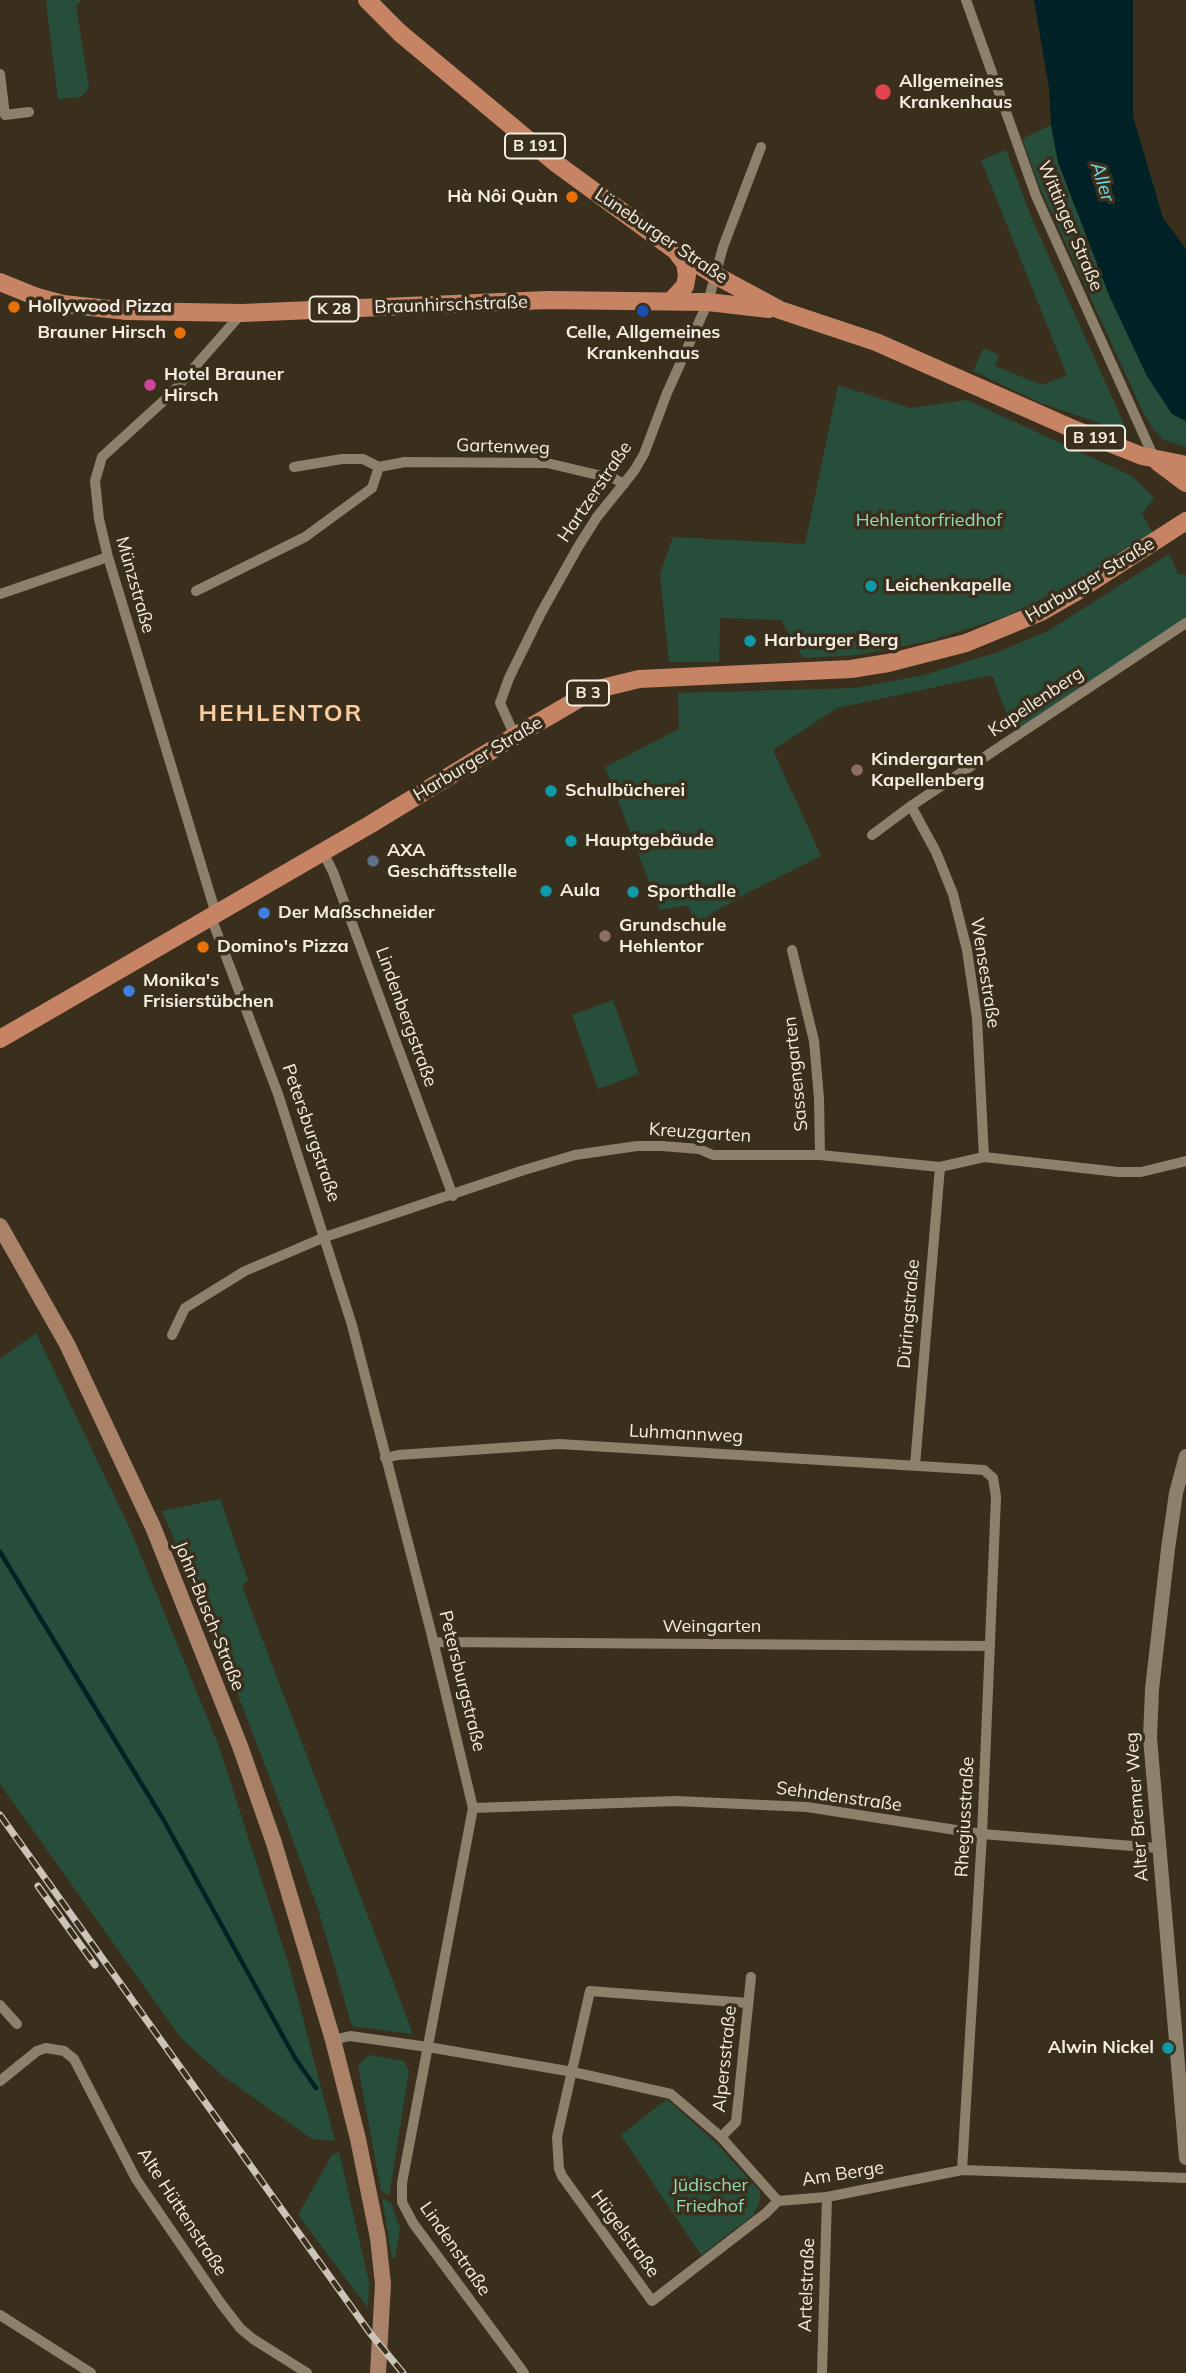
<!DOCTYPE html>
<html>
<head>
<meta charset="utf-8">
<style>
	body { margin:0 }
	canvas { display:block; background:#3a2f1d }
</style>
</head>
<body>
<canvas width="1186" height="2373"></canvas>
<script>
const c = document.querySelector('canvas').getContext('2d');
c.lineJoin = 'round';
function fillPath(path, color) { c.fillStyle = color; c.fill(path, 'evenodd'); }
const shape = rows => new Path2D(rows.map(r => 'M' + r).join(''));
function strokePath(path, color, width, dash) { c.strokeStyle = color; c.lineWidth = width; c.lineCap = dash ? 'butt' : 'round'; c.setLineDash(dash || []); c.stroke(path); }
function write(font, color, halo, rows, align = 'center') {
  c.font = font + ' Mulish,sans-serif'; c.lineWidth = 7; c.setLineDash([]); c.textBaseline = 'middle'; c.strokeStyle = halo; c.fillStyle = color; for (const [text, x, y, turn = 0] of rows) {
    c.save(); c.translate(x, y); c.rotate((+turn || 0) * Math.PI / 180); c.textAlign = isNaN(turn) ? turn : align; if (halo) c.strokeText(text, 0, 0); c.fillText(text, 0, 0); c.restore();
  }
}
fillPath(shape([
	[48,0,82,0,76,6,89,88,81,97,58,99,46,3],
	[1051,125,1058,162,1109,295,1147,376,1172,414,1186,421,1186,447,1164,440,1153,429,1144,414,1041,190,1022,139],
	[1006,150,1032,219,1128,433,1041,403,973,371,984,348,999,355,995,366,1042,385,1067,375,981,160],
	[838,385,910,408,967,400,1132,476,1154,498,1142,514,1153,534,1070,585,1007,616,929,641,858,655,803,658,781,620,720,618,719,662,669,662,660,574,673,537,805,544],
	[1169,554,1178,574,1186,575,1186,629,1017,740,992,675,837,708,773,750,821,856,751,891,707,916,701,927,696,929,688,905,660,910,605,767,679,729,678,693,856,688,924,675,998,652,1048,631],
	[613,1000,639,1074,598,1089,572,1015],
	[36,1333,131,1531,220,1749,290,1969,335,2141,312,2139,223,2076,181,2038,0,1784,0,1359],
	[220,1499,248,1580,242,1586,413,2034,352,2026,318,1909,276,1794,214,1633,162,1511],
	[369,2055,404,2061,409,2071,389,2196,381,2190,358,2066],
	[667,2099,716,2143,760,2191,760,2201,753,2215,701,2255,621,2135],
	[339,2152,369,2282,368,2308,298,2215,332,2155],
	[382,2197,391,2203,400,2228,395,2258,392,2258]
]), '#264e3a');
fillPath(shape([
	[1034,0,1133,0,1133,116,1163,218,1186,249,1186,421,1172,414,1147,376,1109,295,1058,162,1051,125,1049,88]
]), '#002125');
strokePath(shape([
	[0,1552,163,1819,295,2058,316,2088]
]), '#002125', 4.5);
strokePath(shape([
	[966,0,1036,196,1155,460],
	[0,74,5,115,29,112],
	[294,467,342,459,363,459,379,467,405,462,547,463,615,479,624,484],
	[196,591,305,537,372,488,379,467],
	[0,594,108,557],
	[515,736,500,703,509,678,541,613,578,547,597,517,634,471,644,454,667,393,708,302,723,247,761,147],
	[911,806,936,852,953,894,967,950,977,1018,984,1157],
	[872,835,911,806,1186,623],
	[323,852,333,872,453,1196],
	[216,914,108,557,99,519,95,481,102,457,170,395,242,313],
	[211,917,278,1094,352,1325,432,1636,473,1808,402,2183,402,2202,413,2223,524,2373],
	[792,950,814,1041,819,1098,820,1155],
	[172,1335,185,1308,245,1271,325,1237,524,1170,575,1155,637,1146,662,1146,699,1149,713,1155,820,1155,940,1167,984,1157,1118,1172,1141,1172,1186,1161],
	[385,1458,398,1455,559,1444,984,1470,993,1478,996,1497,982,1834,962,2170],
	[915,1465,940,1167],
	[433,1642,990,1646],
	[473,1808,676,1801,807,1807,982,1834,1158,1848],
	[748,2003,590,1991,557,2137,559,2169,562,2176,652,2301,766,2213,778,2201],
	[0,2005,17,2024],
	[333,2040,350,2036,428,2047,573,2072,671,2094,721,2137,778,2201,827,2197,962,2170,1186,2178],
	[0,2081,37,2051,46,2048,64,2051,74,2059,136,2179,220,2302,240,2328,253,2339,307,2373],
	[721,2137,736,2122,751,1977],
	[0,2315,91,2373],
	[822,2373,827,2197]
]), '#8d816c', 10);
strokePath(shape([
	[1186,1456,1176,1493,1168,1549,1152,1689,1150,1738,1186,2158]
]), '#8d816c', 14);
strokePath(shape([
	[0,1226,67,1344,153,1527,240,1746,274,1843,333,2040,358,2139,378,2238,383,2284,378,2373]
]), '#aa8268', 16);
strokePath(shape([
	[367,0,400,33,557,164,676,251,715,275,780,310,876,342,1071,428,1142,456,1186,465],
	[0,282,37,297,63,304,127,311,242,313,548,300,708,302,769,309],
	[671,301,685,286,687,275,685,263,678,254],
	[1158,462,1186,483],
	[0,1039,371,824,515,736,594,690,639,679,851,669,888,663,966,643,1041,612,1076,592,1186,521]
]), '#c68464', 18);
const rail = shape([
	[0,1815,370,2333,403,2373],
	[38,1886,95,1965]
]);
strokePath(rail, '#ccc4b8', 7);
strokePath(rail, '#3a2f1d', 4.5, [13]);
for (const [x, y, r, color] of [
	[883,92,9,"#e0444e"],
	[572,197,7,"#e8710a"],
	[14,307,7,"#e8710a"],
	[643,311,7,"#1a4fb4"],
	[180,333,7,"#e8710a"],
	[150,385,7,"#d1479c"],
	[871,586,7,"#0f9aa8"],
	[750,641,7,"#0f9aa8"],
	[857,770,7,"#8d6e63"],
	[551,791,7,"#0f9aa8"],
	[571,841,7,"#0f9aa8"],
	[373,861,7,"#5c6f8a"],
	[546,891,7,"#0f9aa8"],
	[633,892,7,"#0f9aa8"],
	[264,913,7,"#3f7fe0"],
	[605,936,7,"#8d6e63"],
	[203,947,7,"#e8710a"],
	[129,991,7,"#3f7fe0"],
	[1168,2048,7,"#0f9aa8"]
]) { const dot = new Path2D(); dot.arc(x, y, r, 0, 2 * Math.PI); c.fillStyle = color; c.fill(dot); strokePath(dot, '#3a2f1d', 2.5); }
for (const [x, y, w] of [
	[535,146,60],
	[334,309,49],
	[1095,438,60],
	[588,693,42]
]) { const box = new Path2D(); box.roundRect(x - w / 2, y - 12.5, w, 25, 5); c.fillStyle = '#3a2f1d'; c.fill(box); strokePath(box, '#f5eee3', 2); }
write('bold 16px', '#f5eee3', null, [
	["B 191",535,146],
	["K 28",334,309],
	["B 191",1095,438],
	["B 3",588,693]
]);
write('bold 18px', '#f5eee3', '#3a2f1d', [
	["Allgemeines",899,82],
	["Krankenhaus",899,103],
	["Hà Nôi Quàn",558,197,"right"],
	["Hollywood Pizza",28,307],
	["Brauner Hirsch",166,333,"right"],
	["Celle, Allgemeines",643,333,"center"],
	["Krankenhaus",643,354,"center"],
	["Hotel Brauner",164,375],
	["Hirsch",164,396],
	["Leichenkapelle",885,586],
	["Harburger Berg",764,641],
	["Kindergarten",871,760],
	["Kapellenberg",871,781],
	["Schulbücherei",565,791],
	["Hauptgebäude",585,841],
	["AXA",387,851],
	["Geschäftsstelle",387,872],
	["Aula",560,891],
	["Sporthalle",647,892],
	["Der Maßschneider",278,913],
	["Grundschule",619,926],
	["Hehlentor",619,947],
	["Domino's Pizza",217,947],
	["Monika's",143,981],
	["Frisierstübchen",143,1002],
	["Alwin Nickel",1154,2048,"right"]
], 'left');
write('18px', '#f5eee3', '#3a2f1d', [
	["Wittinger Straße",1070,226,67],
	["Lüneburger Straße",661,236,34],
	["Braunhirschstraße",451,305,-2],
	["Gartenweg",503,447,2],
	["Hartzerstraße",595,492,-56],
	["Harburger Straße",1090,580,-31],
	["Münzstraße",135,585,74],
	["Kapellenberg",1036,702,-34],
	["Harburger Straße",478,759,-31],
	["Wensestraße",985,973,81],
	["Lindenbergstraße",406,1017,70],
	["Sassengarten",796,1074,-96],
	["Petersburgstraße",311,1133,71],
	["Kreuzgarten",700,1133,4],
	["Düringstraße",909,1314,-85],
	["Luhmannweg",686,1434,3],
	["John-Busch-Straße",209,1616,68],
	["Weingarten",712,1627],
	["Petersburgstraße",462,1681,76],
	["Sehndenstraße",839,1797,8],
	["Alter Bremer Weg",1137,1807,-94],
	["Rhegiusstraße",965,1817,-87],
	["Alpersstraße",725,2059,-84],
	["Am Berge",843,2174,-9],
	["Alte Hüttenstraße",182,2212,57],
	["Hügelstraße",625,2234,54],
	["Lindenstraße",455,2249,55],
	["Artelstraße",807,2285,-88]
]);
write('18px', '#8fdeb5', '#3a2f1d', [
	["Hehlentorfriedhof",929,521],
	["Jüdischer",710,2186],
	["Friedhof",710,2207]
]);
write('italic 19px', '#73dbe6', '#3a2f1d', [
	["Aller",1102,182,73]
]);
c.letterSpacing = '2px';
write('bold 24px', '#fdcda0', '#3a2f1d', [
	["HEHLENTOR",281,714]
]);
c.letterSpacing = '0px';
</script>
</body>
</html>
